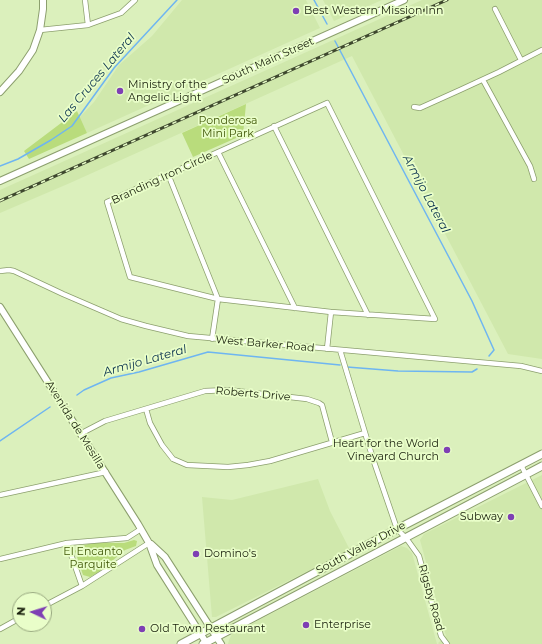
<!DOCTYPE html>
<html>
<head>
<meta charset="utf-8">
<style>
	body { margin:0 }
	#map { position:relative; width:542px; height:644px; overflow:hidden; background:#dbf0bc; font-family:Montserrat,sans-serif }
	canvas { display:block }
	.north { position:absolute; left:12px; top:592px; width:40px; height:40px; box-sizing:border-box; background:#e9fec9; border:1px solid #96a67e; border-radius:50%; rotate:274deg; font-size:11px; font-weight:700; line-height:16px; text-align:center; color:#1a210d }
	.north::after { content:''; display:block; margin:auto; width:14px; height:18px; background:#7e3fb4; clip-path:polygon(50% 0,100% 100%,50% 72%,0 100%) }
</style>
</head>
<body>
<div id="map">
<canvas width="542" height="644"></canvas>
<div class="north">N</div>
</div>
<script>
const c = document.querySelector('canvas').getContext('2d');
c.lineJoin = 'round';
function fillPath(path, color) { c.fillStyle = color; c.fill(path, 'evenodd'); }
const shape = rows => new Path2D(rows.map(r => 'M' + r).join(''));
function strokePath(path, color, width, dash) { c.strokeStyle = color; c.lineWidth = width; c.lineCap = dash ? 'butt' : 'round'; c.setLineDash(dash || []); c.stroke(path); }
function write(font, color, halo, rows, align = 'center') {
  c.font = font + ' Montserrat,sans-serif'; c.lineWidth = 3.5; c.setLineDash([]); c.textBaseline = 'middle'; c.strokeStyle = halo; c.fillStyle = color; for (const [text, x, y, turn = 0] of rows) {
    c.save(); c.translate(x, y); c.rotate((+turn || 0) * Math.PI / 180); c.textAlign = isNaN(turn) ? turn : align; if (halo) c.strokeText(text, 0, 0); c.fillText(text, 0, 0); c.restore();
  }
}
fillPath(shape([
	[182,0,306,0,320,28,87,133,79,118,94,102,119,65,152,36],
	[323,0,382,0,334,21],
	[422,0,542,0,542,359,508,354,352,56,70,183,0,213,0,190],
	[542,475,542,644,439,644,438,643,446,636,420,540,424,534],
	[318,479,330,511,350,550,216,617,212,617,202,497,232,500],
	[401,546,407,548,412,553,437,644,228,644,229,640,232,634]
]), '#d0e8ac');
fillPath(shape([
	[246,104,243,135,193,157,182,133],
	[77,111,87,133,29,159,24,151],
	[134,540,137,541,136,546,125,550,99,572,90,577,83,575,75,551,78,547,92,543,124,543]
]), '#b9dc7c');
strokePath(shape([
	[314,0,327,24],
	[335,41,472,301,494,350,489,356],
	[0,166,18,159,51,140,72,126,114,68,177,0],
	[347,367,398,371,472,372,477,369],
	[77,395,84,390,111,378,139,372,208,352,340,365],
	[0,441,50,407]
]), '#6eb5f1', 1.5);
const street = shape([
	[85,0,88,25],
	[495,9,521,60],
	[40,30,88,25,121,13,135,0],
	[483,80,530,166,534,179],
	[327,103,435,319,331,312,218,299,130,277,107,202,327,103],
	[414,107,420,108,460,90,499,72,542,50],
	[274,126,368,315],
	[218,152,295,308],
	[168,174,218,299,212,339],
	[0,271,9,270,14,271,63,294,121,319,146,326,188,336,521,366,542,371],
	[327,349,331,312],
	[340,350,373,459,397,529,406,538,419,556,441,636,447,644],
	[146,409,150,423,162,445,173,459,187,465,228,467,248,465,270,461,365,433],
	[80,434,105,421,205,391,228,390,307,399,319,403,322,405,332,442],
	[521,465,542,506],
	[0,495,106,472],
	[67,543,82,586],
	[0,559,67,543,127,538,141,529],
	[44,606,82,586,149,543],
	[0,629,20,618]
]);
const secondary = shape([
	[0,92,19,71,33,50,40,30,43,9,43,0],
	[0,181,404,0],
	[0,307,138,524,149,543,157,565,207,644],
	[151,544,165,557,221,644]
]);
const primary = shape([
	[181,644,397,529,542,454],
	[203,644,542,466]
]);
strokePath(street, '#8c9f6e', 6);
strokePath(secondary, '#8c9f6e', 8);
strokePath(primary, '#8c9f6e', 9);
strokePath(street, '#fff', 4.5);
strokePath(secondary, '#fff', 6);
strokePath(primary, '#fff', 7);
const rail = shape([
	[0,201,447,0]
]);
strokePath(rail, '#3e482e', 3);
strokePath(rail, '#e9fec9', 1.5, [4.5]);
for (const [x, y, r, color] of [
	[296,11,4,"#7e3fb4"],
	[120,91,4,"#7e3fb4"],
	[447,450,4,"#7e3fb4"],
	[511,517,4,"#7e3fb4"],
	[196,554,4,"#7e3fb4"],
	[306,625,4,"#7e3fb4"],
	[142,629,4,"#7e3fb4"]
]) { const dot = new Path2D(); dot.arc(x, y, r, 0, 2 * Math.PI); c.fillStyle = color; c.fill(dot); strokePath(dot, '#e9fec9', 1.5); }
write('11px', '#1a210d', '#e9fec9', [
	["Best Western Mission Inn",304,11],
	["Ministry of the",128,85],
	["Angelic Light",128,98],
	["Heart for the World",439,444,"right"],
	["Vineyard Church",439,457,"right"],
	["Subway",503,517,"right"],
	["Domino's",204,554],
	["Enterprise",314,625],
	["Old Town Restaurant",150,629]
], 'left');
write('11px', '#1a210d', '#e9fec9', [
	["South Main Street",268,61,-24],
	["Branding Iron Circle",162,178,-25],
	["West Barker Road",265,344,5],
	["Roberts Drive",253,394,5],
	["Avenida de Mesilla",75,425,58],
	["South Valley Drive",361,548,-28],
	["Rigsby Road",431,598,74]
]);
write('11px', '#415809', '#e9fec9', [
	["Ponderosa",228,121],
	["Mini Park",228,134],
	["El Encanto",93,552],
	["Parquite",93,565]
]);
write('italic 12px', '#072f4c', '#e9fec9', [
	["Las Cruces Lateral",97,78,-50],
	["Armijo Lateral",426,194,62],
	["Armijo Lateral",145,361,-16]
]);
</script>
</body>
</html>
